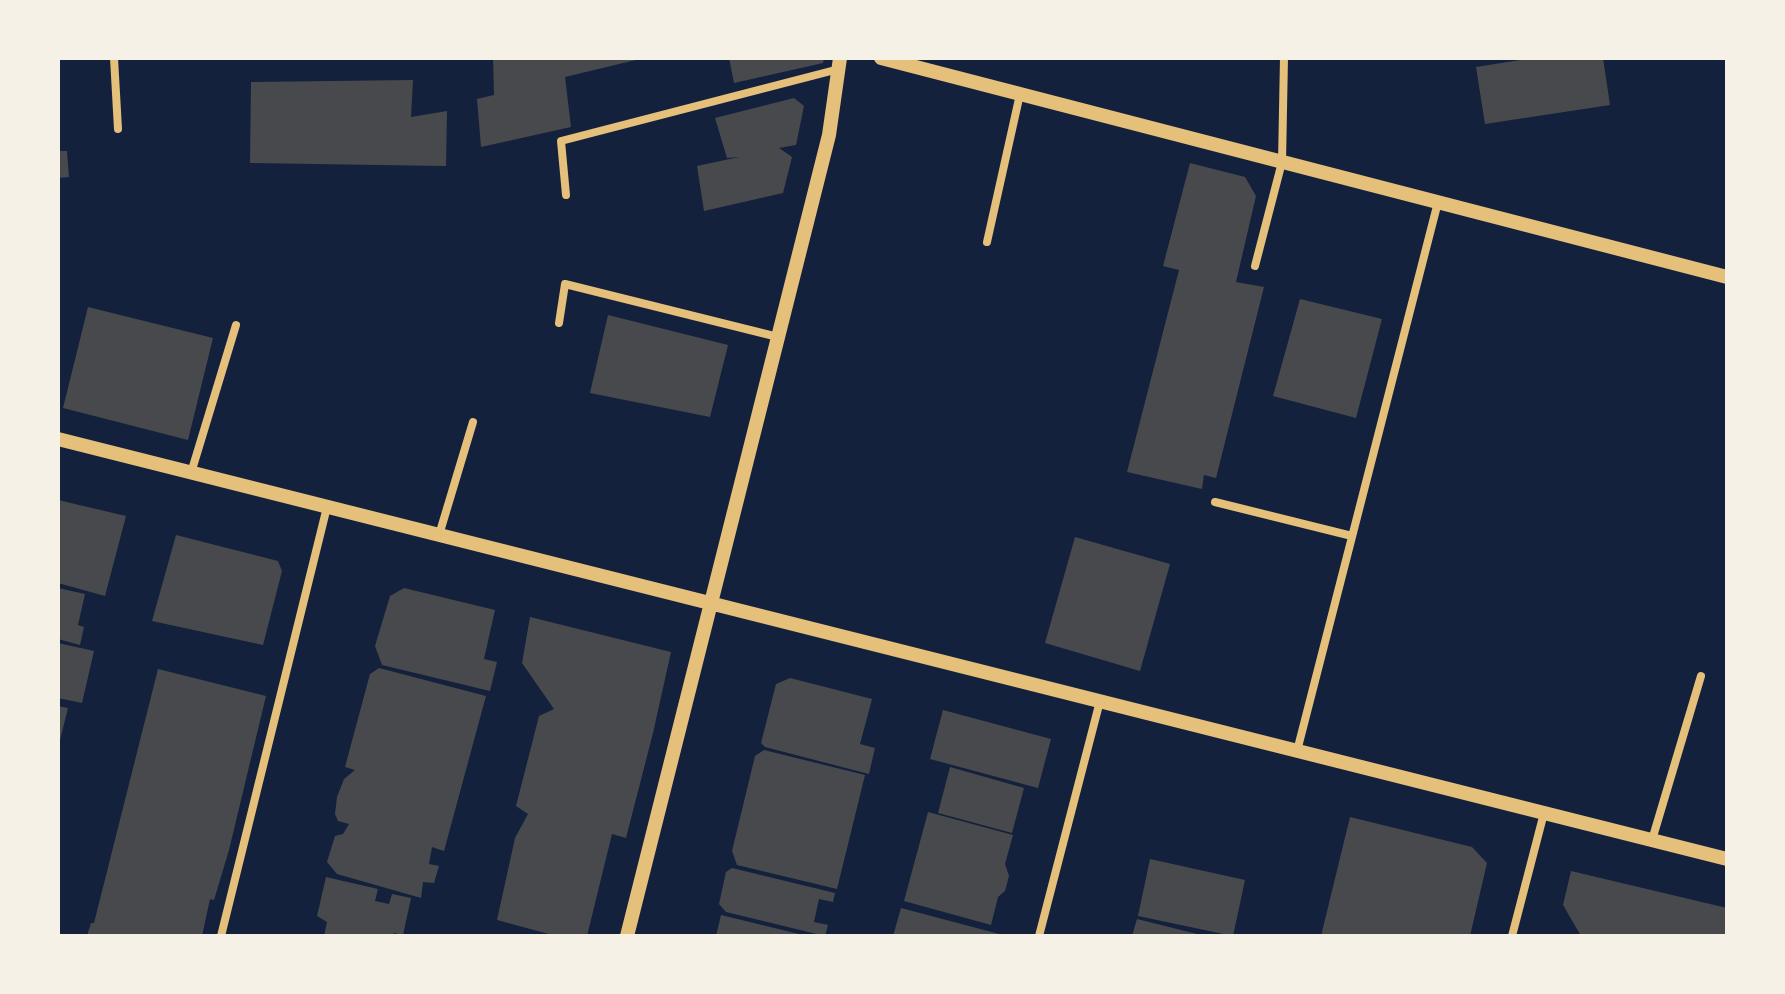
<!DOCTYPE html>
<html>
<head>
<meta charset="utf-8">
<style>
	body { margin:0 }
	#map { position:relative; width:1785px; height:994px; overflow:hidden; background:#14213d; font-family:Raleway,sans-serif }
	canvas { display:block }
	.frame { position:absolute; inset:0; border:60px solid #f6f1e7; pointer-events:none }
</style>
</head>
<body>
<div id="map">
<canvas width="1785" height="994"></canvas>
<div class="frame"></div>
</div>
<script>
const c = document.querySelector('canvas').getContext('2d');
c.lineJoin = 'round';
function fillPath(path, color) { c.fillStyle = color; c.fill(path, 'evenodd'); }
const shape = rows => new Path2D(rows.map(r => 'M' + r).join(''));
function strokePath(path, color, width, dash) { c.strokeStyle = color; c.lineWidth = width; c.lineCap = dash ? 'butt' : 'round'; c.setLineDash(dash || []); c.stroke(path); }
fillPath(shape([
	[493,58,640,58,640,59,565,77,571,127,481,147,477,99,494,95],
	[729,58,824,58,823,63,734,83],
	[1533,58,1603,58,1610,105,1485,124,1476,67],
	[413,80,411,117,447,111,446,166,250,163,251,82],
	[794,98,804,106,796,145,779,148,792,157,783,193,704,211,697,166,739,157,727,158,715,118],
	[58,151,67,151,69,177,58,178],
	[1190,163,1245,177,1256,196,1236,282,1264,287,1216,478,1204,475,1202,489,1127,472,1179,270,1163,266],
	[1300,299,1382,319,1356,418,1273,396],
	[88,307,213,338,188,440,63,408],
	[608,315,728,345,710,417,590,393],
	[58,500,126,516,105,596,58,583],
	[176,535,278,561,282,571,263,645,152,621],
	[1075,537,1170,564,1140,671,1045,643],
	[58,588,85,594,78,625,84,627,80,645,58,639],
	[404,588,495,610,484,659,497,662,490,691,382,665,375,646,390,596],
	[530,617,671,652,653,733,626,838,612,834,587,936,556,936,497,920,515,838,528,814,516,806,539,716,554,709,522,663],
	[58,643,94,651,82,703,58,698],
	[379,668,486,696,444,851,432,847,429,864,439,866,434,883,423,882,421,898,337,874,327,862,335,836,343,834,349,824,338,821,335,814,337,797,344,779,355,770,345,767,370,674],
	[158,669,266,696,229,850,214,900,210,899,202,936,87,936,91,923,94,923],
	[790,678,872,699,860,744,875,748,869,774,765,747,761,743,776,684],
	[58,706,68,708,59,744,58,743],
	[943,710,1051,739,1038,788,930,759],
	[764,750,865,775,837,889,737,865,732,851,755,756],
	[950,767,1024,788,1012,833,938,813],
	[928,812,1013,835,1005,864,1009,876,1005,891,998,897,991,925,904,901],
	[1350,817,1472,847,1487,863,1470,936,1321,936],
	[1150,859,1245,880,1233,936,1138,916],
	[732,868,835,893,833,902,819,899,814,922,828,925,825,936,726,912,719,904,726,872],
	[1571,871,1727,908,1727,936,1581,936,1563,905],
	[326,877,378,889,375,901,389,904,392,894,411,898,403,935,394,933,393,936,324,936,327,922,317,916],
	[901,908,1003,935,1003,936,893,936],
	[721,915,803,935,802,936,716,936],
	[1137,919,1201,935,1201,936,1132,936]
]), '#48494c');
strokePath(shape([
	[114,58,118,129],
	[566,195,561,141,839,69],
	[987,242,1020,94],
	[1255,266,1282,162,1284,58],
	[559,323,565,284,778,337],
	[191,473,236,325],
	[1215,502,1352,536],
	[439,535,473,422],
	[1297,751,1438,202],
	[1652,840,1701,676],
	[221,936,327,507],
	[1039,936,1100,701],
	[1512,936,1544,813]
]), '#e5c07b', 8);
strokePath(shape([
	[881,58,1727,277],
	[58,439,1727,859],
	[627,936,829,135,840,58]
]), '#e5c07b', 14);
</script>
</body>
</html>
